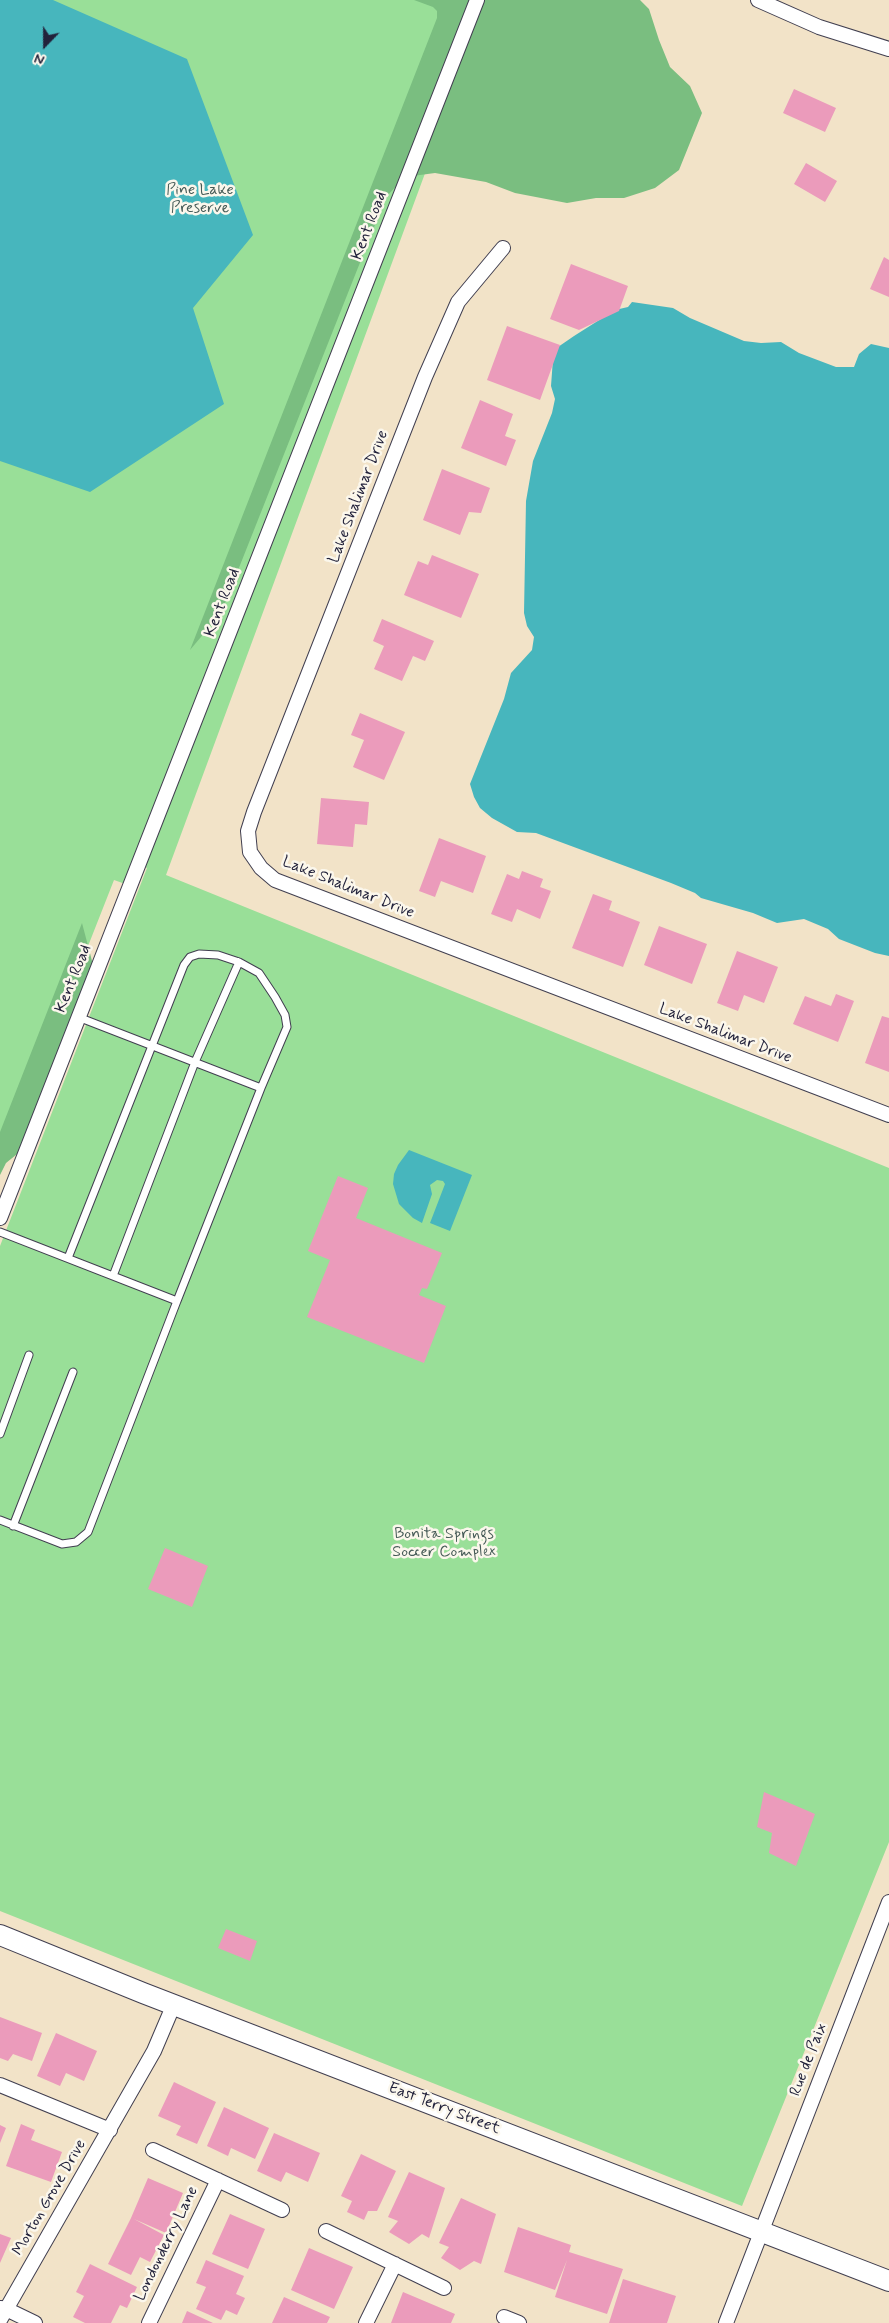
<!DOCTYPE html>
<html>
<head>
<meta charset="utf-8">
<style>
	body { margin:0 }
	#map { position:relative; width:889px; height:2323px; overflow:hidden; background:#f2e3c8; font-family:Mynerve,sans-serif }
	canvas { display:block }
	.north { position:absolute; left:20px; top:20px; width:50px; height:50px; -webkit-text-stroke:4px #fbf7ec; paint-order:stroke; rotate:202deg; font-size:14px; font-weight:700; line-height:20px; text-align:center; color:#22223b }
	.north::after { content:''; display:block; margin:auto; width:18px; height:22px; background:#22223b; clip-path:polygon(50% 0,100% 100%,50% 72%,0 100%) }
</style>
</head>
<body>
<div id="map">
<canvas width="889" height="2323"></canvas>
<div class="north">N</div>
</div>
<script>
const c = document.querySelector('canvas').getContext('2d');
c.lineJoin = 'round';
function fillPath(path, color) { c.fillStyle = color; c.fill(path, 'evenodd'); }
const shape = rows => new Path2D(rows.map(r => 'M' + r).join(''));
function strokePath(path, color, width, dash) { c.strokeStyle = color; c.lineWidth = width; c.lineCap = dash ? 'butt' : 'round'; c.setLineDash(dash || []); c.stroke(path); }
function write(font, color, halo, rows, align = 'center') {
  c.font = font + ' Mynerve,sans-serif'; c.lineWidth = 5; c.setLineDash([]); c.textBaseline = 'middle'; c.strokeStyle = halo; c.fillStyle = color; for (const [text, x, y, turn = 0] of rows) {
    c.save(); c.translate(x, y); c.rotate((+turn || 0) * Math.PI / 180); c.textAlign = isNaN(turn) ? turn : align; if (halo) c.strokeText(text, 0, 0); c.fillText(text, 0, 0); c.restore();
  }
}
fillPath(shape([
	[0,0,489,0,166,875,889,1168,889,1842,742,2206,0,1911,0,1246,147,868,140,865,131,886,114,880,0,1170]
]), '#99df98');
fillPath(shape([
	[414,0,640,0,649,9,659,40,670,67,690,86,702,113,679,170,655,188,624,198,596,198,567,203,515,193,486,182,435,173,405,177,386,197,225,603,211,625,190,650,437,18,437,11,433,7],
	[82,923,96,976,32,1142,6,1163,0,1175,0,1132]
]), '#7abe80');
fillPath(shape([
	[0,0,53,0,187,59,253,235,193,308,224,404,90,492,0,461],
	[632,302,673,308,690,318,744,341,761,343,781,342,799,353,836,367,854,367,859,354,871,344,889,348,889,956,875,953,839,939,828,929,804,919,777,923,753,913,701,898,695,893,671,883,536,833,517,832,492,818,480,808,474,797,470,784,504,699,511,673,532,650,534,637,527,626,524,613,526,501,533,461,552,413,555,399,551,386,553,359,558,347,574,336,615,310,628,307],
	[409,1150,472,1175,450,1231,430,1223,445,1184,443,1181,437,1180,430,1185,432,1194,422,1223,413,1218,399,1204,393,1184,394,1174,398,1165]
]), '#47b6bd');
fillPath(shape([
	[794,89,836,108,825,132,783,113],
	[806,163,837,181,825,202,794,184],
	[884,257,889,260,889,297,870,289],
	[571,264,628,286,619,311,579,330,550,319],
	[507,326,560,345,540,400,487,380],
	[480,400,513,414,505,436,516,440,506,466,461,448],
	[442,469,490,488,481,513,469,512,460,535,423,520],
	[432,555,479,574,461,618,404,595,418,561,428,565],
	[382,619,434,641,425,661,413,656,402,681,374,669,384,646,373,641],
	[360,713,405,732,384,780,353,767,364,740,351,735],
	[321,798,369,802,367,825,355,824,353,847,317,844],
	[439,838,486,856,473,893,441,881,435,897,419,891],
	[522,871,543,879,540,887,551,891,540,919,517,909,512,922,491,914,507,874,519,879],
	[593,894,612,901,609,910,640,922,623,967,572,948],
	[659,926,707,944,692,984,644,965],
	[737,951,778,967,764,1003,744,995,738,1011,717,1003],
	[836,994,854,1001,838,1042,793,1024,805,996,831,1006],
	[882,1016,889,1018,889,1072,865,1063],
	[338,1176,368,1188,356,1218,442,1253,427,1289,422,1288,419,1295,446,1306,424,1363,307,1317,330,1260,308,1251],
	[165,1548,208,1566,192,1607,148,1589],
	[764,1792,815,1814,796,1866,769,1853,772,1833,757,1827],
	[226,1929,257,1941,250,1961,218,1948],
	[0,2017,42,2033,32,2061,13,2054,8,2061,0,2058],
	[56,2033,97,2051,84,2081,66,2073,60,2086,37,2076],
	[174,2082,216,2102,197,2144,176,2135,181,2126,158,2116],
	[224,2107,269,2128,255,2159,231,2148,228,2156,207,2146],
	[21,2124,35,2130,31,2140,62,2152,51,2182,6,2166],
	[0,2125,6,2128,0,2143],
	[274,2133,320,2153,308,2182,286,2172,281,2182,257,2171],
	[361,2154,396,2171,377,2211,368,2211,364,2220,347,2212,352,2201,341,2196],
	[409,2172,445,2188,429,2238,422,2234,409,2244,389,2232,398,2221,388,2217],
	[148,2178,183,2193,166,2233,134,2219,164,2235,150,2262,140,2257,131,2275,108,2264,131,2218],
	[461,2198,496,2214,481,2264,474,2261,460,2270,441,2258,449,2247,439,2243],
	[230,2214,265,2229,248,2269,212,2254],
	[518,2227,571,2245,569,2252,623,2269,607,2314,555,2297,567,2260,555,2290,504,2272],
	[0,2234,11,2238,0,2263],
	[309,2248,353,2267,334,2309,291,2290],
	[206,2260,244,2276,236,2294,245,2298,237,2315,226,2310,221,2320,196,2309,206,2287,196,2283],
	[90,2264,137,2287,127,2308,120,2305,111,2323,85,2323,73,2317,84,2296,76,2292],
	[623,2279,676,2296,667,2323,609,2323],
	[403,2292,455,2314,451,2323,391,2323],
	[284,2297,330,2317,327,2323,272,2323],
	[187,2311,213,2323,182,2323]
]), '#eb9bbb');
const lane = shape([
	[0,1232,177,1301,261,1088,78,1017],
	[68,1258,184,965,190,957,199,954,218,955,239,962,259,973,275,997,285,1015,287,1027,261,1088],
	[113,1276,195,1062,239,962],
	[0,1434,29,1355],
	[0,1520,62,1544,76,1542,88,1532,177,1301],
	[13,1526,73,1372]
]);
const street = shape([
	[758,0,819,27,889,49],
	[503,248,458,302,425,377,254,812,248,831,250,852,261,868,275,880,889,1115],
	[0,1218,477,0],
	[0,2085,110,2130],
	[153,2150,282,2210],
	[326,2231,444,2288],
	[0,2308,6,2309,35,2323],
	[504,2317,519,2323],
	[0,2320,154,2051,174,2004],
	[149,2323,218,2180],
	[366,2323,395,2264],
	[726,2323,889,1902]
]);
const secondary = shape([
	[0,1935,143,1993,889,2281]
]);
strokePath(lane, '#413f50', 9);
strokePath(street, '#413f50', 16);
strokePath(secondary, '#413f50', 22);
strokePath(lane, '#fff', 7);
strokePath(street, '#fff', 14);
strokePath(secondary, '#fff', 20);
write('16px', '#465b57', '#fbf7ec', [
	["Pine Lake",200,191],
	["Preserve",200,209],
	["Bonita Springs",444,1535],
	["Soccer Complex",444,1553]
]);
write('16px', '#22223b', '#fbf7ec', [
	["Kent Road",370,226,-69],
	["Lake Shalimar Drive",359,497,-69],
	["Kent Road",223,603,-69],
	["Lake Shalimar Drive",348,888,22],
	["Kent Road",74,979,-68],
	["Lake Shalimar Drive",725,1034,21],
	["Rue de Paix",809,2060,-69],
	["East Terry Street",444,2109,21],
	["Morton Grove Drive",50,2198,-60],
	["Londonderry Lane",167,2244,-64]
]);
</script>
</body>
</html>
